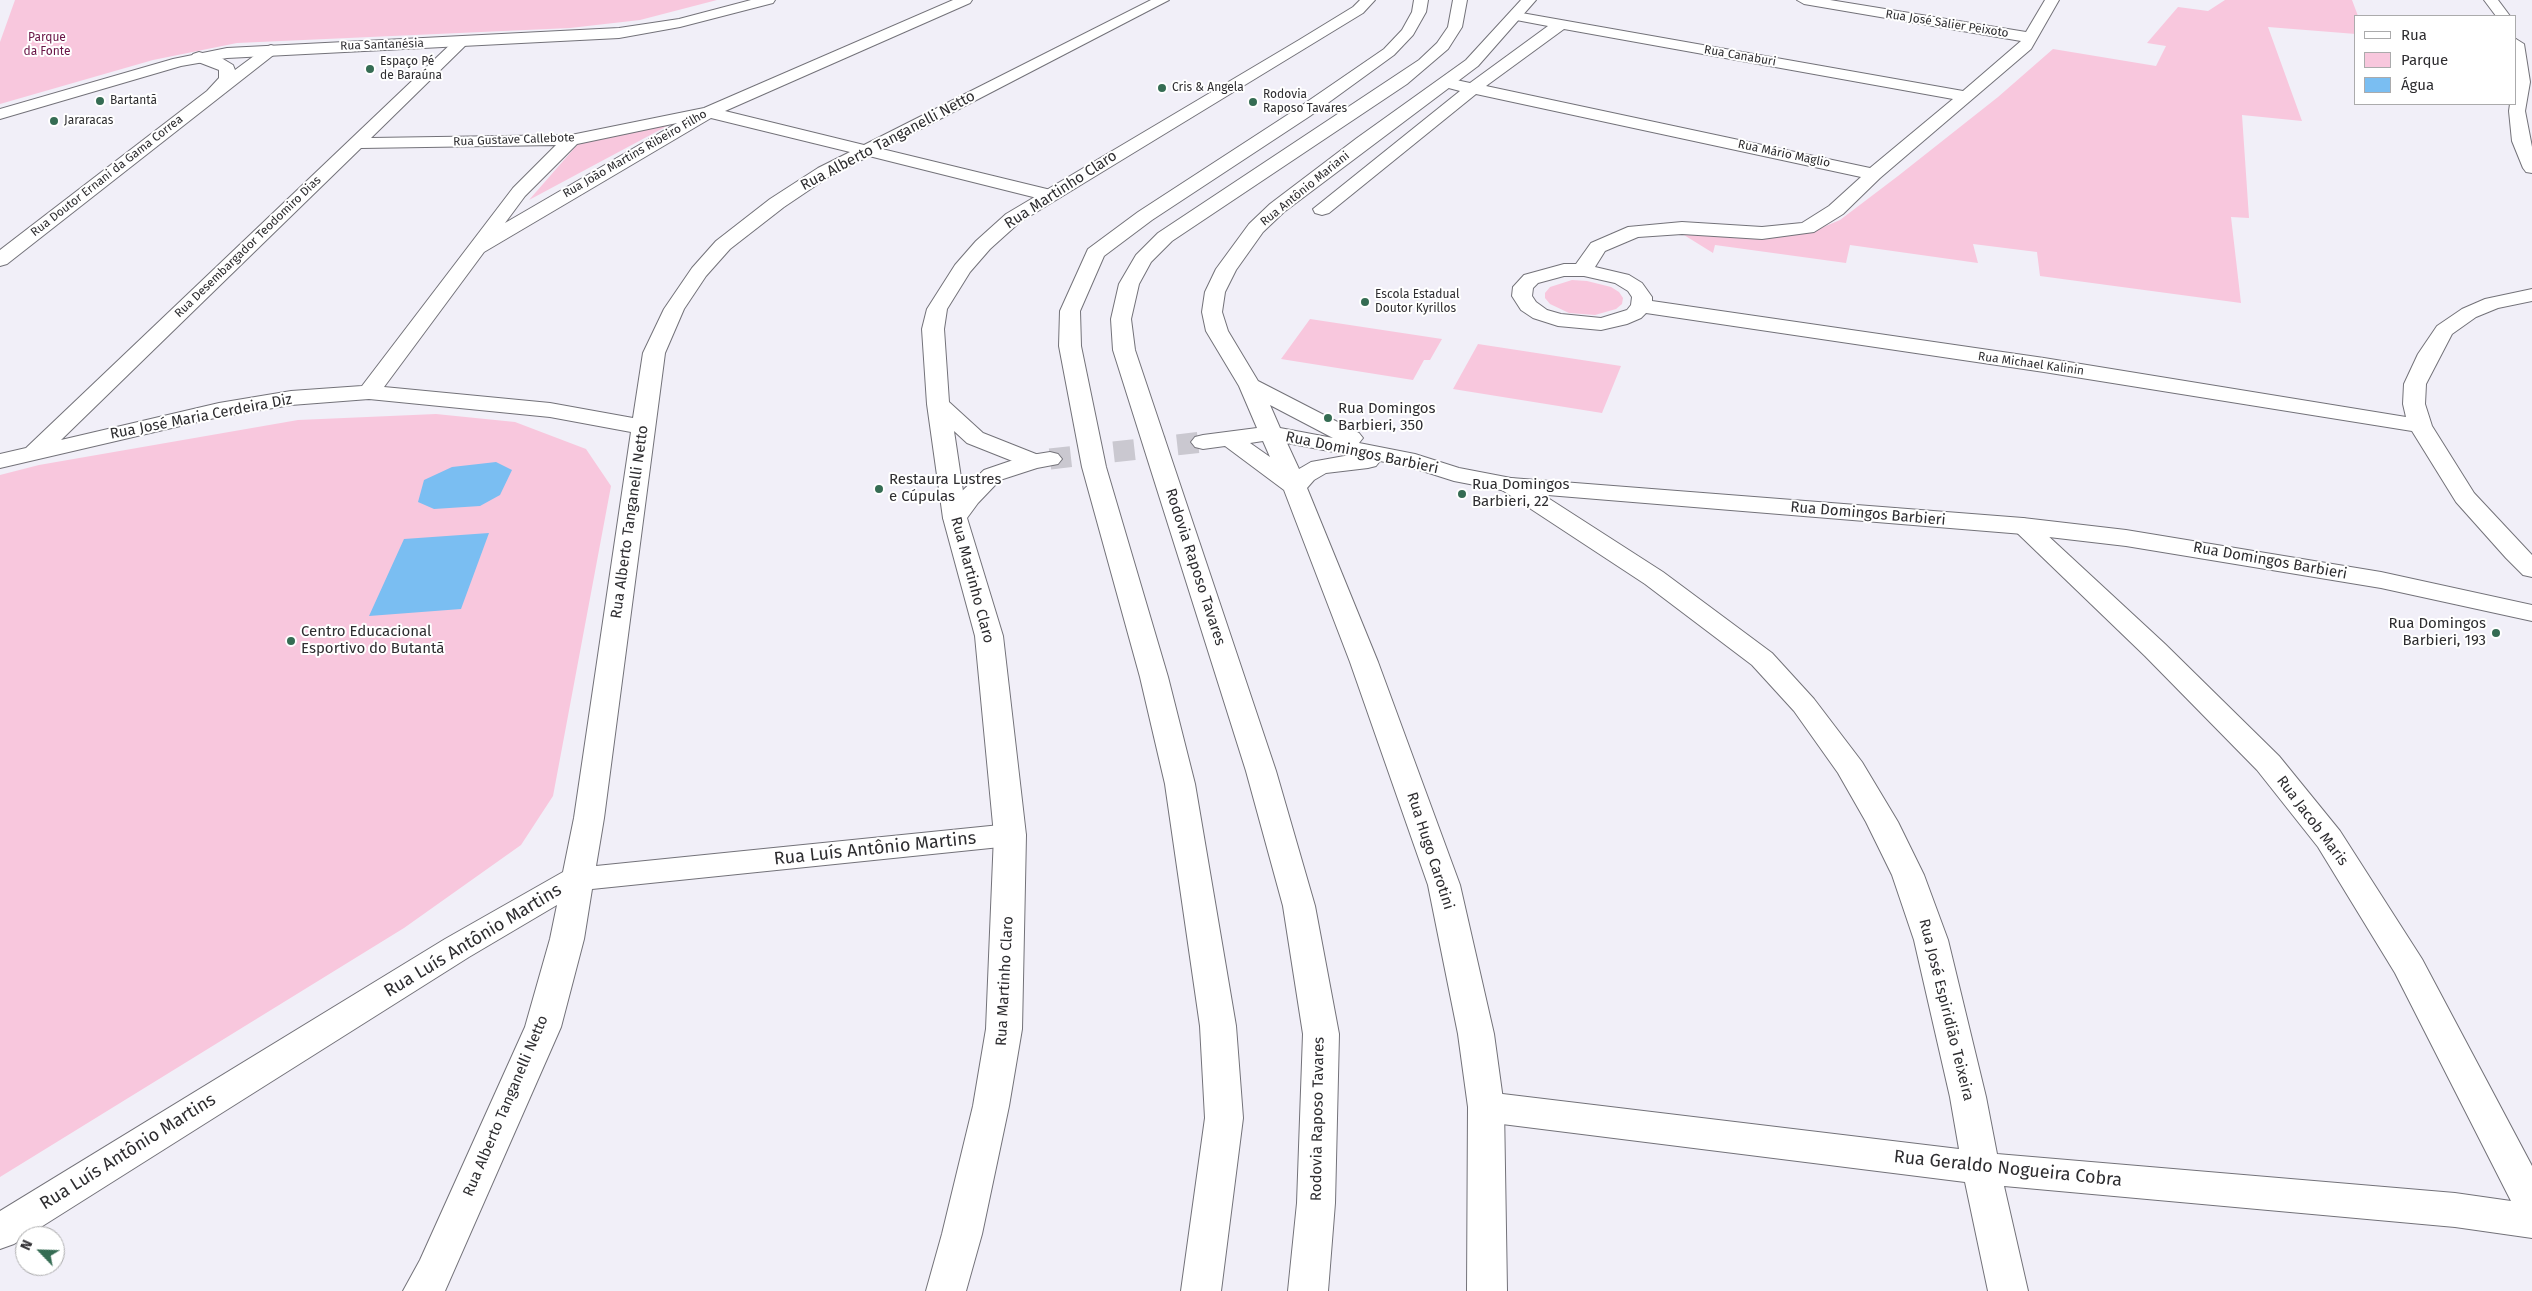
<!DOCTYPE html>
<html>
<head>
<meta charset="utf-8">
<style>
	body { margin:0 }
	#map { position:relative; width:2532px; height:1291px; overflow:hidden; background:#f1eff8; font-family:"Fira Sans",sans-serif }
	canvas { display:block }
	.legend { position:absolute; left:2354px; top:15px; width:162px; height:90px; box-sizing:border-box; background:#fff; border:1px solid #ababac; margin:0; padding:6px 9px; list-style:none; font-size:15px; color:#2e2d30 }
	.legend li { display:flex; align-items:center; gap:10px; height:25px }
	.legend b { width:25px; border:1px solid #ababac }
	.north { position:absolute; left:15px; top:1226px; width:50px; height:50px; box-sizing:border-box; background:#fff; border:1px solid #ababac; border-radius:50%; rotate:294deg; font-size:14px; font-weight:700; line-height:20px; text-align:center; color:#2e2d30 }
	.north::after { content:''; display:block; margin:auto; width:18px; height:22px; background:#356c53; clip-path:polygon(50% 0,100% 100%,50% 72%,0 100%) }
</style>
</head>
<body>
<div id="map">
<canvas width="2532" height="1291"></canvas>
<ul class="legend">
<li><b style="height:6px;background:#fff"></b>Rua</li>
<li><b style="height:14px;background:#f8c7dd"></b>Parque</li>
<li><b style="height:14px;background:#7abef2"></b>Água</li>
</ul>
<div class="north">N</div>
</div>
<script>
const c = document.querySelector('canvas').getContext('2d');
c.lineJoin = 'round';
function fillPath(path, color) { c.fillStyle = color; c.fill(path, 'evenodd'); }
const shape = rows => new Path2D(rows.map(r => 'M' + r).join(''));
function strokePath(path, color, width, dash) { c.strokeStyle = color; c.lineWidth = width; c.lineCap = dash ? 'butt' : 'round'; c.setLineDash(dash || []); c.stroke(path); }
function write(font, color, halo, rows, align = 'center') {
  c.font = font + ' "Fira Sans",sans-serif'; c.lineWidth = 4; c.setLineDash([]); c.textBaseline = 'middle'; c.strokeStyle = halo; c.fillStyle = color; for (const [text, x, y, turn = 0] of rows) {
    c.save(); c.translate(x, y); c.rotate((+turn || 0) * Math.PI / 180); c.textAlign = isNaN(turn) ? turn : align; if (halo) c.strokeText(text, 0, 0); c.fillText(text, 0, 0); c.restore();
  }
}
fillPath(shape([
	[15,0,717,0,640,20,570,28,237,43,153,60,0,104,0,42],
	[2225,0,2352,0,2358,16,2356,16,2356,34,2268,27,2302,121,2242,115,2249,218,2231,217,2241,303,2040,276,2037,252,1973,244,1978,263,1850,245,1846,263,1715,245,1713,253,1684,235,1765,237,1809,233,1840,220,1898,176,1998,97,2053,49,2156,66,2166,46,2147,43,2178,7,2208,11],
	[669,125,529,200,578,144],
	[1572,280,1587,281,1611,287,1619,292,1623,298,1622,304,1616,309,1595,315,1569,313,1550,304,1545,298,1545,293,1550,287],
	[1310,319,1442,339,1430,360,1424,360,1413,380,1281,359],
	[1478,344,1621,366,1602,413,1453,389],
	[436,414,515,422,586,449,611,486,553,796,521,845,404,928,0,1177,0,475,39,465,298,420]
]), '#f8c7dd');
fillPath(shape([
	[496,462,512,470,500,495,480,506,434,509,418,502,424,480,452,467],
	[489,533,461,609,369,616,404,539]
]), '#7abef2');
strokePath(shape([
	[1050,459,1203,442]
]), '#cac8d0', 21, [21, 11]);
const minor = shape([
	[953,0,972,0,970,3,725,111,864,145,1151,0,1169,0,882,149,1055,191,1058,195,1055,199,1049,201,869,156,830,176,784,207,730,249,706,276,684,309,665,353,604,818,596,866,1010,824,1021,827,1026,835,1021,843,1010,846,592,889,584,939,561,1027,445,1291,403,1291,420,1260,525,1027,550,939,557,905,469,957,14,1244,0,1249,0,1211,445,939,563,872,574,818,631,432,550,417,369,399,291,405,219,417,0,468,0,454,26,448,456,39,466,39,469,42,371,138,571,135,704,108,953,0],
	[711,118,850,152,818,168,770,199,716,241,692,268,664,309,643,353,633,418,550,403,384,387,484,252,711,118],
	[677,123,505,223,525,196,577,144,677,123],
	[556,145,513,188,362,386,291,391,219,403,61,440,361,148,556,145],
	[1797,0,1830,0,2026,32,2045,0,2059,0,2031,49,1880,178,1843,214,1814,232,1762,239,1682,234,1638,237,1605,251,1595,267,1629,275,1642,283,1652,297,1652,301,2044,358,2406,417,2403,404,2404,384,2418,354,2437,326,2462,309,2485,299,2532,289,2532,301,2498,308,2476,317,2452,334,2426,384,2425,404,2432,426,2474,493,2532,555,2532,577,2523,575,2506,558,2456,502,2412,431,2044,372,1646,313,1641,318,1627,324,1601,330,1558,326,1533,318,1521,310,1512,296,1513,287,1524,275,1564,264,1576,264,1591,243,1628,227,1682,222,1762,227,1802,223,1829,206,1861,177,1476,94,1329,213,1322,215,1315,213,1313,209,1460,91,1441,86,1439,83,1441,80,1447,78,1470,83,1548,26,1511,19,1509,16,1511,13,1516,12,1963,91,2021,41,1804,4,1797,0],
	[1564,29,1953,99,1870,168,1486,86,1564,29],
	[1564,276,1584,276,1615,283,1628,291,1632,297,1631,305,1627,310,1601,318,1561,314,1547,310,1536,302,1532,296,1533,288,1538,283,1564,276],
	[271,45,276,47,279,50,276,53,7,264,0,266,0,250,207,91,219,78,219,70,193,60,191,57,193,54,199,52,223,59,233,65,235,70,266,47,271,45],
	[1511,478,1520,480,1663,572,1772,653,1814,699,1862,762,1898,822,1924,875,1948,940,1986,1097,1997,1154,2455,1193,2511,1201,2395,973,2318,847,2257,770,2145,656,2010,526,2014,521,2023,518,2032,521,2165,644,2279,756,2340,831,2422,959,2532,1166,2532,1238,2455,1227,2004,1186,2028,1291,1988,1291,1965,1182,1486,1122,1473,1118,1468,1107,1473,1096,1486,1092,1959,1149,1950,1097,1914,940,1892,875,1866,822,1838,773,1794,711,1752,665,1645,584,1502,490,1499,485,1502,480,1511,478]
]);
const tertiary = shape([
	[751,0,775,0,773,3,680,27,619,38,227,58,181,66,0,119,0,109,173,59,227,48,619,28,679,19,751,0],
	[1360,0,1375,0,1363,13,1020,222,990,249,970,272,947,309,944,329,949,402,983,433,1041,456,1045,461,1041,466,1033,468,1025,466,967,443,954,431,967,518,964,523,955,525,946,523,943,518,927,404,922,329,927,309,955,265,976,241,1006,214,1299,40,1353,7,1360,0]
]);
const secondary = shape([
	[1521,0,1536,0,1478,66,1284,212,1263,232,1236,270,1225,292,1222,312,1228,331,1258,381,1359,433,1363,438,1359,443,1415,454,1459,468,1511,478,2023,518,2126,530,2381,572,2532,605,2532,621,2381,588,2126,546,2023,534,1511,492,1454,481,1410,467,1380,461,1376,466,1368,468,1326,473,1314,480,1307,488,1378,662,1460,885,1494,1034,1504,1107,1507,1291,1467,1291,1468,1107,1458,1034,1428,885,1350,662,1284,490,1225,446,1203,449,1195,447,1191,442,1195,437,1203,435,1257,428,1239,386,1206,331,1202,312,1205,292,1216,269,1249,224,1270,204,1357,138,1466,60,1521,0],
	[1270,405,1333,438,1280,428,1270,405],
	[1263,441,1270,457,1250,443,1263,441],
	[1287,443,1350,455,1311,462,1299,469,1287,443],
	[1050,452,1058,454,1062,459,1058,464,1037,468,1000,480,978,503,967,518,1003,636,1026,835,1022,1029,1009,1106,982,1234,966,1291,926,1291,942,1234,973,1106,986,1029,994,835,975,636,943,518,960,493,984,470,1025,456,1050,452]
]);
const primary = shape([
	[2484,0,2498,0,2510,16,2496,16,2484,0],
	[2516,39,2524,44,2530,82,2525,111,2532,147,2532,173,2526,172,2523,168,2512,141,2509,111,2510,104,2516,104,2516,39]
]);
const motorway = shape([
	[1414,0,1428,0,1426,12,1413,35,1394,55,1310,116,1152,220,1104,256,1080,311,1081,346,1106,467,1168,677,1195,784,1236,1026,1243,1118,1221,1291,1181,1291,1205,1118,1200,1026,1165,784,1140,677,1082,467,1059,346,1060,311,1088,249,1138,212,1298,108,1384,49,1402,30,1412,12,1414,0],
	[1453,0,1467,0,1462,27,1448,49,1407,84,1172,241,1151,262,1139,284,1131,319,1135,350,1276,771,1315,906,1339,1034,1335,1203,1328,1291,1288,1291,1297,1203,1303,1034,1283,906,1246,771,1113,350,1111,319,1119,284,1136,255,1158,233,1419,60,1437,43,1448,27,1453,0]
]);
strokePath(minor, '#737279', 2);
strokePath(tertiary, '#737279', 2);
strokePath(secondary, '#737279', 2);
strokePath(primary, '#737279', 2);
strokePath(motorway, '#737279', 2);
fillPath(minor, '#fff');
fillPath(tertiary, '#fff');
fillPath(secondary, '#fff');
fillPath(primary, '#fff');
fillPath(motorway, '#fff');
for (const [x, y, r, color] of [
	[370,69,5,"#356c53"],
	[1162,88,5,"#356c53"],
	[100,101,5,"#356c53"],
	[1253,102,5,"#356c53"],
	[54,121,5,"#356c53"],
	[1365,302,5,"#356c53"],
	[1328,418,5,"#356c53"],
	[879,489,5,"#356c53"],
	[1462,494,5,"#356c53"],
	[2496,633,5,"#356c53"],
	[291,641,5,"#356c53"]
]) { const dot = new Path2D(); dot.arc(x, y, r, 0, 2 * Math.PI); c.fillStyle = color; c.fill(dot); strokePath(dot, '#fff', 2); }
write('12px', '#2e2d30', '#fff', [
	["Rua José Salier Peixoto",1947,24,9],
	["Rua Santanésia",382,45,-2],
	["Rua Canaburi",1740,56,10],
	["Rua Gustave Callebote",514,140,-2],
	["Rua João Martins Ribeiro Filho",635,154,-30],
	["Rua Mário Maglio",1784,154,12],
	["Rua Doutor Ernani da Gama Correa",107,176,-38],
	["Rua Antônio Mariani",1305,189,-39],
	["Rua Desembargador Teodomiro Dias",248,247,-44],
	["Rua Michael Kalinin",2031,364,8]
]);
write('12px', '#691546', '#fff', [
	["Parque",47,38],
	["da Fonte",47,52]
]);
write('12px', '#2e2d30', '#fff', [
	["Espaço Pé",380,62],
	["de Baraúna",380,76],
	["Cris & Angela",1172,88],
	["Rodovia",1263,95],
	["Raposo Tavares",1263,109],
	["Bartantã",110,101],
	["Jararacas",64,121],
	["Escola Estadual",1375,295],
	["Doutor Kyrillos",1375,309]
], 'left');
write('15px', '#2e2d30', '#fff', [
	["Rua Alberto Tanganelli Netto",888,141,-28],
	["Rua Martinho Claro",1061,190,-33],
	["Rua José Maria Cerdeira Diz",201,417,-11],
	["Rua Domingos Barbieri",1362,453,12],
	["Rua Domingos Barbieri",1868,514,5],
	["Rua Alberto Tanganelli Netto",630,522,-82],
	["Rua Domingos Barbieri",2270,561,10],
	["Rodovia Raposo Tavares",1195,567,72],
	["Rua Martinho Claro",972,580,75],
	["Rua Jacob Maris",2312,821,53],
	["Rua Hugo Carotini",1430,851,72],
	["Rua Martinho Claro",1005,981,-87],
	["Rua José Espiridião Teixeira",1946,1010,76],
	["Rua Alberto Tanganelli Netto",506,1106,-67],
	["Rodovia Raposo Tavares",1318,1119,-89]
]);
write('15px', '#2e2d30', '#fff', [
	["Rua Domingos",1338,409],
	["Barbieri, 350",1338,426],
	["Restaura Lustres",889,480],
	["e Cúpulas",889,497],
	["Rua Domingos",1472,485],
	["Barbieri, 22",1472,502],
	["Rua Domingos",2486,624,"right"],
	["Barbieri, 193",2486,641,"right"],
	["Centro Educacional",301,632],
	["Esportivo do Butantã",301,649]
], 'left');
write('18px', '#2e2d30', '#fff', [
	["Rua Luís Antônio Martins",875,849,-6],
	["Rua Luís Antônio Martins",473,941,-31],
	["Rua Luís Antônio Martins",128,1152,-32],
	["Rua Geraldo Nogueira Cobra",2008,1169,6]
]);
</script>
</body>
</html>
